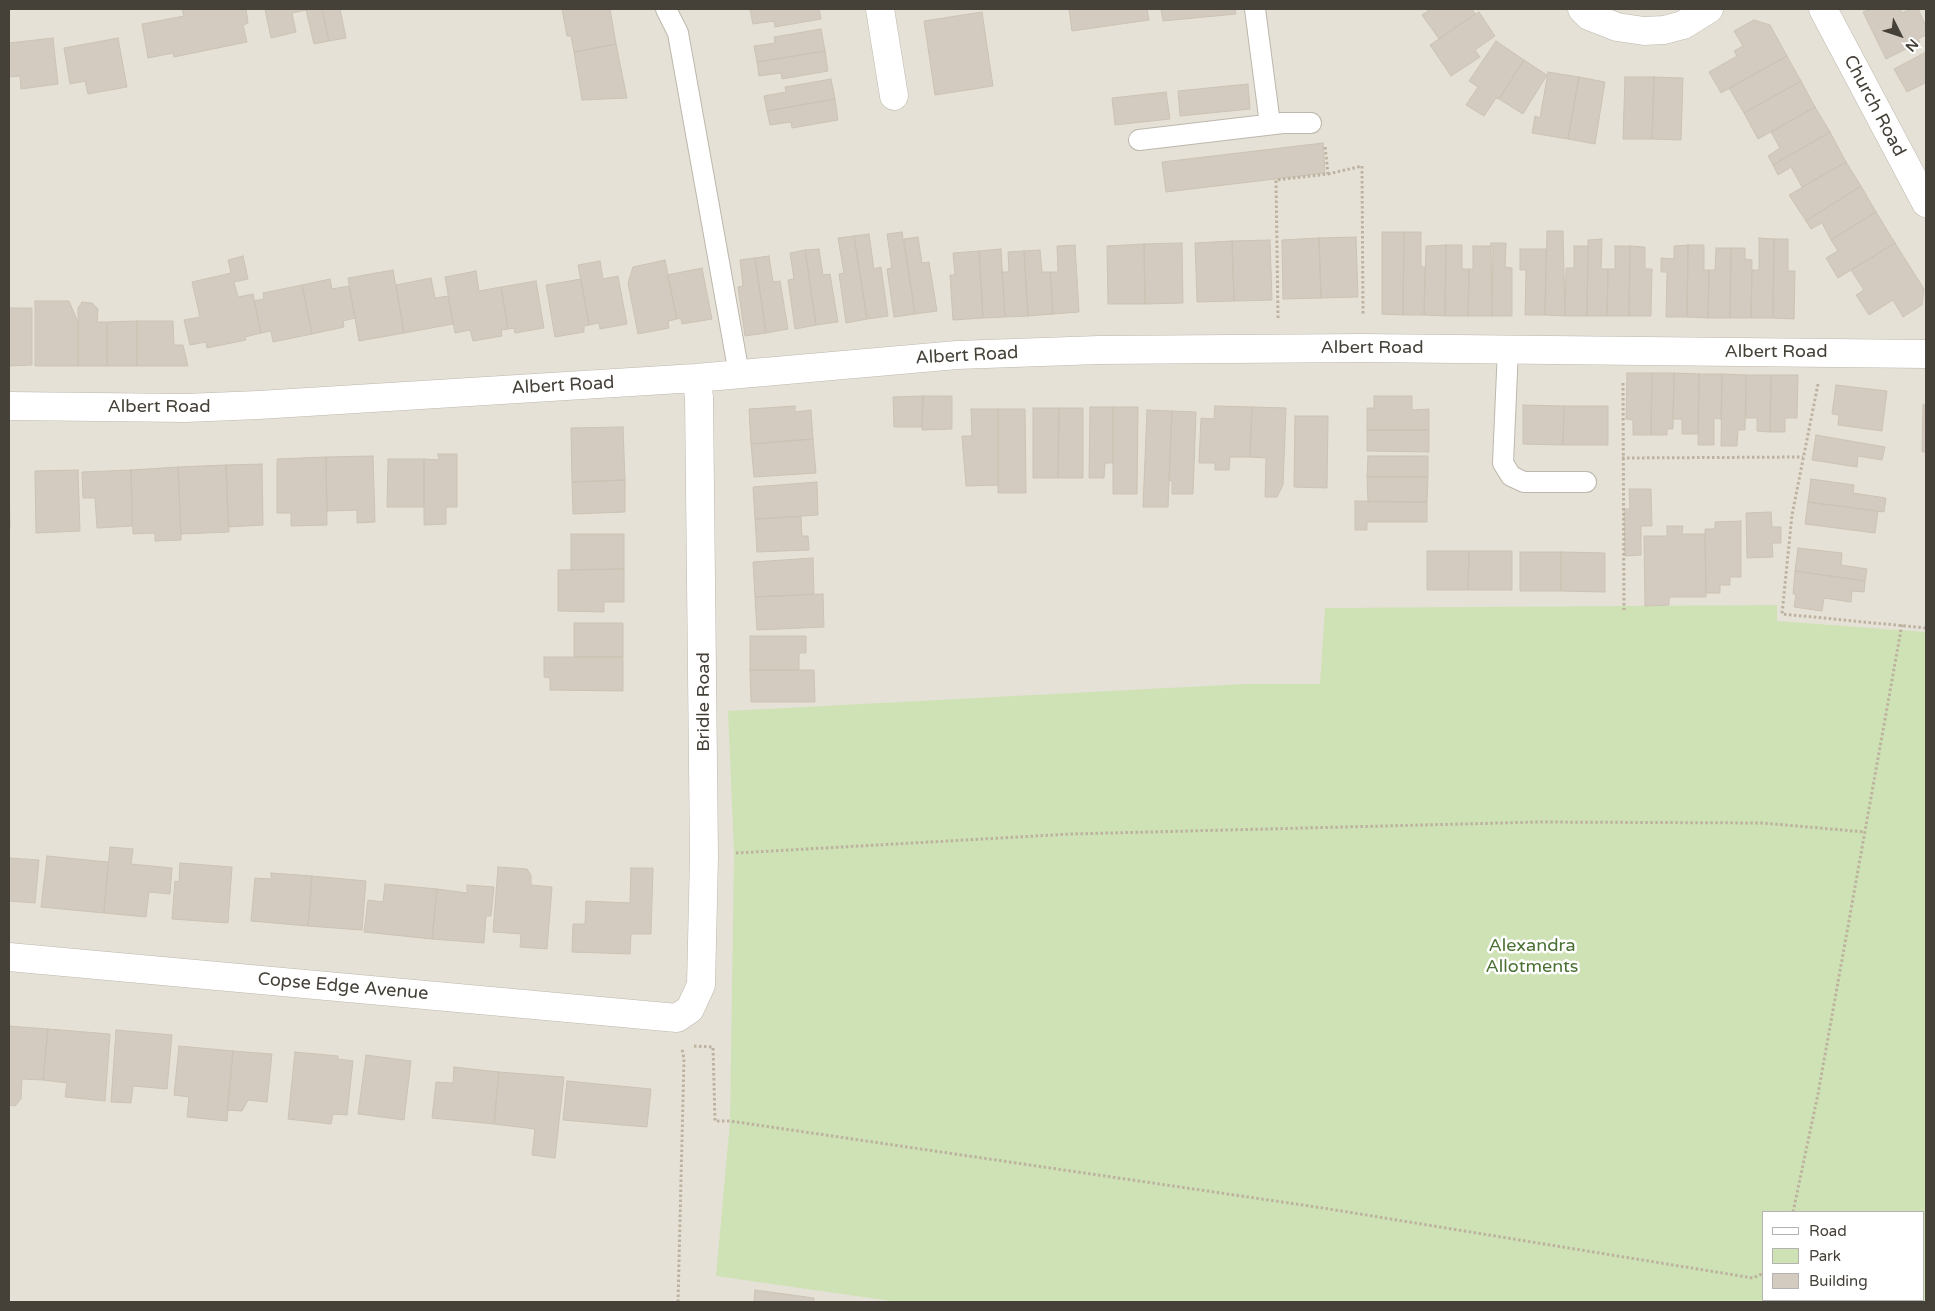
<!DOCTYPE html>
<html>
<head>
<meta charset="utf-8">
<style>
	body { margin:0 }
	#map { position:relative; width:1935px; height:1311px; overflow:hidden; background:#f2efe9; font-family:"Varela Round",sans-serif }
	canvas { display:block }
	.frame { position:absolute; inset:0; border:10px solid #454038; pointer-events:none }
	.legend { position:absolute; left:1762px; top:1211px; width:162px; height:90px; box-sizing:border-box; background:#fff; border:1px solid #b5b3af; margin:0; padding:6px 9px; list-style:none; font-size:15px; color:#454038 }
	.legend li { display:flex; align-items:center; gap:10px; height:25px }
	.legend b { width:25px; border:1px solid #b5b3af }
	.north { position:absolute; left:1875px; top:10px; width:50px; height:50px; -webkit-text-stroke:4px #fff; paint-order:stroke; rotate:131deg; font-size:14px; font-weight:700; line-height:20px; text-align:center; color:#454038 }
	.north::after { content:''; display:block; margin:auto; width:18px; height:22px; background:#454038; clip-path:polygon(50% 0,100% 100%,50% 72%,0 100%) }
</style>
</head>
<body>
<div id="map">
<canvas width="1935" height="1311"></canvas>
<div class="frame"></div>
<ul class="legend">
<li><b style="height:6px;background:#fff"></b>Road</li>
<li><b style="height:14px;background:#cee2b6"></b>Park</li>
<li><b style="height:14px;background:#d3cbbf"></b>Building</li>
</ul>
<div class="north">N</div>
</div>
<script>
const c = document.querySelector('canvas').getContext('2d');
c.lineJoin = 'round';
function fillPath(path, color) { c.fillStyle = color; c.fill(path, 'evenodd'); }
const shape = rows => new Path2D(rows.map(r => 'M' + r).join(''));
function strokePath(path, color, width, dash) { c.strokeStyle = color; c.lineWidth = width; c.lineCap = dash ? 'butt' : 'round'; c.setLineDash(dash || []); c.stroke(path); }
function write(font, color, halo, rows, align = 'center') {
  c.font = font + ' "Varela Round",sans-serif'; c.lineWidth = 5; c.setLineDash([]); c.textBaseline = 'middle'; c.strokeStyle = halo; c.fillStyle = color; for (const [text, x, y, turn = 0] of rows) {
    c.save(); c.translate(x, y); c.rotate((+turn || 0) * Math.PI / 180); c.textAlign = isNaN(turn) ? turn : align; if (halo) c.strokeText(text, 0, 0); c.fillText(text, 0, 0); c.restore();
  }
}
fillPath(shape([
	[9,9,1926,9,1926,1302,9,1302],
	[1764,1212,1924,1212,1924,1300,1764,1300]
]), '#e6e1d7');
fillPath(shape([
	[1777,605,1777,621,1926,632,1926,1302,898,1302,716,1276,730,1121,734,853,728,711,1244,684,1320,684,1325,608],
	[1764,1212,1924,1212,1924,1300,1764,1300]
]), '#cee2b6');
const building = shape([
	[182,9,246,9,248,23,243,25,247,42,174,57,173,53,148,58,142,24,184,16,182,9],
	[265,9,322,9,329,41,314,44,306,10,292,13,296,32,271,38,265,9],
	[322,9,340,9,346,38,329,41,322,9],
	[562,9,610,9,616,44,574,52,571,36,567,36,562,9],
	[759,9,819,9,821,19,775,27,774,21,753,24,750,10,759,9],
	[1069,9,1147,9,1149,20,1072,31,1069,9],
	[1161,9,1235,9,1236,14,1163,21,1161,9],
	[1431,9,1472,9,1475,14,1439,39,1422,15,1431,9],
	[1871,9,1900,9,1902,13,1910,9,1918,9,1926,26,1926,35,1918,39,1920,42,1886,59,1863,12,1871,9],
	[982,12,993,86,935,95,924,21,982,12],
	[1479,12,1495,36,1475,50,1480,57,1451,76,1430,45,1479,12],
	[1754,20,1770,25,1787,56,1721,93,1709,72,1737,56,1734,51,1743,46,1734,31,1754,20],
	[821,29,825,51,757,62,754,46,775,43,774,37,821,29],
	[53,38,58,84,21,89,20,76,9,77,9,43,53,38],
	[118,38,127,87,88,94,85,81,70,84,64,48,118,38],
	[1496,41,1524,60,1499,99,1496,98,1484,116,1466,105,1478,87,1469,81,1496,41],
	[616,44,627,98,582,100,574,52,616,44],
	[825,51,828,71,782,79,781,73,759,76,757,62,825,51],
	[1926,52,1926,85,1925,83,1907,92,1894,69,1926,52],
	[1787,56,1801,81,1744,113,1729,88,1787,56],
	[1524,60,1547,75,1523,114,1499,99,1524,60],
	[1548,72,1579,77,1568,139,1532,133,1535,116,1540,118,1548,72],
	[1579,77,1605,82,1595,144,1568,139,1579,77],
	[1625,77,1654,77,1652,139,1623,139,1625,77],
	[1654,77,1683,78,1681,140,1652,139,1654,77],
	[831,79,835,99,767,111,764,96,786,92,785,87,831,79],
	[1801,81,1815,107,1758,139,1744,113,1801,81],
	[1248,84,1250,109,1180,116,1178,91,1248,84],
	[1166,92,1170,119,1115,125,1112,98,1166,92],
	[835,99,838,120,792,128,791,122,770,125,767,111,835,99],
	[1815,107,1830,132,1773,165,1768,156,1780,148,1771,132,1815,107],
	[1830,132,1846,162,1802,187,1791,167,1778,175,1773,165,1830,132],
	[1323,143,1325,173,1166,192,1162,162,1323,143],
	[1846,162,1861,186,1806,221,1789,195,1846,162],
	[1861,186,1876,212,1831,240,1822,223,1811,229,1806,221,1861,186],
	[1876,212,1895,243,1838,278,1826,258,1838,251,1831,240,1876,212],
	[1547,231,1563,231,1565,316,1545,315,1547,231],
	[902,232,915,314,894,317,887,269,892,268,887,234,902,232],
	[1382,232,1404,232,1403,315,1382,314,1382,232],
	[1404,232,1421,232,1421,267,1425,267,1424,315,1403,315,1404,232],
	[869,234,874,269,881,267,888,316,867,319,854,236,869,234],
	[854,236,867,319,846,323,839,274,844,273,838,238,854,236],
	[918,237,922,263,929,262,937,311,915,314,904,239,918,237],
	[1356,237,1358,297,1321,298,1319,238,1356,237],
	[1319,238,1321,298,1283,299,1282,240,1319,238],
	[1759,238,1774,239,1773,318,1751,318,1752,270,1759,270,1759,238],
	[1602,239,1601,269,1608,269,1607,316,1587,316,1588,240,1602,239],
	[1774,239,1788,239,1788,271,1795,271,1794,319,1773,318,1774,239],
	[1270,240,1272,300,1234,301,1232,241,1270,240],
	[1232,241,1234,301,1197,302,1195,243,1232,241],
	[1182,243,1183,303,1145,304,1144,244,1182,243],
	[1491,243,1506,243,1505,267,1512,268,1512,316,1492,316,1491,243],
	[1895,243,1924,289,1922,305,1903,317,1893,300,1869,315,1856,295,1864,290,1851,270,1895,243],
	[1144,244,1145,304,1108,304,1107,246,1144,244],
	[1075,245,1079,312,1053,314,1050,272,1058,272,1057,246,1075,245],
	[1446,245,1462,245,1462,269,1469,269,1468,316,1445,316,1446,245],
	[1446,245,1445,316,1424,315,1426,246,1446,245],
	[1688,245,1704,245,1704,270,1709,270,1708,318,1687,317,1688,245],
	[1688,245,1687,317,1666,317,1667,272,1661,272,1661,258,1674,259,1674,246,1688,245],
	[1473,246,1493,246,1492,316,1468,316,1469,269,1473,269,1473,246],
	[1574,246,1588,246,1587,316,1565,316,1566,268,1574,268,1574,246],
	[1615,246,1630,246,1629,316,1607,316,1608,269,1615,269,1615,246],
	[1630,246,1645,247,1645,269,1652,269,1651,316,1629,316,1630,246],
	[1716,248,1731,248,1730,318,1708,318,1709,270,1715,270,1716,248],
	[1731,248,1745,248,1745,259,1752,260,1751,318,1730,318,1731,248],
	[819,249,823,275,830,274,838,322,816,325,805,250,819,249],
	[1001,249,1005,317,983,318,979,251,1001,249],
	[1520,249,1546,249,1545,315,1525,315,1526,270,1520,270,1520,249],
	[805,250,816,325,795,329,788,280,794,279,790,253,805,250],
	[1040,250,1042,272,1050,272,1053,314,1028,316,1024,251,1040,250],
	[979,251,983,318,953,320,950,275,955,275,953,253,979,251],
	[1024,251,1028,316,1005,317,1002,272,1009,272,1008,252,1024,251],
	[243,256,248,279,234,282,238,297,253,294,261,333,245,337,246,340,207,348,206,342,190,345,184,320,200,317,192,282,231,273,228,260,243,256],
	[769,256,773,282,780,281,788,329,766,333,755,258,769,256],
	[755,258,766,333,745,336,738,287,743,286,740,260,755,258],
	[665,260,677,319,668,321,669,328,638,334,628,283,633,267,665,260],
	[600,261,603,279,618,276,627,324,600,329,599,323,589,325,578,265,600,261],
	[702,268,712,319,682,324,681,318,677,319,667,275,702,268],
	[393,270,404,333,359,341,348,278,393,270],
	[476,271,479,291,501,287,508,329,501,330,502,336,473,341,470,330,455,333,445,277,476,271],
	[431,278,435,298,448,296,453,324,404,333,396,285,431,278],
	[330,279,332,289,349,286,355,318,343,321,344,327,312,334,302,285,330,279],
	[581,279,589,325,584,326,584,332,555,337,546,285,581,279],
	[536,281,544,328,515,333,514,328,508,329,501,287,536,281],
	[302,285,312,334,273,342,271,331,261,333,254,301,264,299,263,293,302,285],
	[35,301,69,301,78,322,78,366,35,366,35,301],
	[82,302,92,303,98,309,97,322,107,322,107,366,78,366,78,308,82,302],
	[9,308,32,308,32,365,9,366,9,308],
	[137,321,137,366,107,366,107,322,137,321],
	[137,321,173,321,174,345,183,345,188,366,137,366,137,321],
	[1627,373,1652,373,1651,435,1633,435,1633,420,1626,419,1627,373],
	[1652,373,1674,373,1673,429,1667,429,1667,435,1651,435,1652,373],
	[1674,373,1699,374,1698,434,1682,434,1682,419,1673,419,1674,373],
	[1699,374,1722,374,1721,419,1714,418,1714,445,1698,445,1699,374],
	[1722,374,1746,375,1745,430,1738,430,1737,446,1721,446,1722,374],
	[1746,375,1771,375,1770,432,1757,431,1757,418,1746,418,1746,375],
	[1771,375,1798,375,1797,418,1785,418,1785,432,1770,432,1771,375],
	[1836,385,1887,391,1882,431,1838,425,1839,415,1832,414,1836,385],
	[923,396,952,396,952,429,922,430,923,396],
	[923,396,922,427,894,427,893,397,923,396],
	[1374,396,1412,396,1412,410,1429,409,1429,430,1367,430,1367,408,1374,408,1374,396],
	[1523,405,1564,406,1563,445,1523,444,1523,405],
	[1923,405,1926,405,1926,452,1922,452,1923,405],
	[795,406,795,412,811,410,813,439,751,444,749,409,795,406],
	[1215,406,1252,407,1250,457,1230,457,1229,470,1215,470,1215,463,1199,463,1201,418,1214,419,1215,406],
	[1564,406,1608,406,1608,445,1563,445,1564,406],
	[1090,407,1113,407,1113,463,1105,463,1104,478,1089,478,1090,407],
	[1113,407,1138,407,1137,494,1113,494,1113,407],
	[1252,407,1286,408,1283,485,1277,497,1265,497,1266,458,1250,457,1252,407],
	[1033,408,1059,408,1058,478,1033,478,1033,408],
	[1059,408,1083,408,1083,478,1058,478,1059,408],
	[971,409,998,409,998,485,966,486,962,436,972,436,971,409],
	[998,409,1025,409,1026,493,998,493,998,409],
	[1147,410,1172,411,1168,507,1143,507,1147,410],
	[1172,411,1196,412,1193,494,1172,494,1172,481,1169,480,1172,411],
	[1295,416,1328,416,1327,488,1294,487,1295,416],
	[623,427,625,480,572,482,571,428,623,427],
	[1367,430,1429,430,1429,452,1367,451,1367,430],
	[1816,435,1885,447,1882,460,1858,456,1857,467,1812,460,1816,435],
	[813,439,816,473,754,477,751,444,813,439],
	[438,454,457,454,457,507,446,507,446,524,424,525,424,459,439,460,438,454],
	[373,456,375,522,357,523,357,510,327,511,326,457,373,456],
	[1368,456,1428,456,1428,477,1367,477,1368,456],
	[326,457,327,525,291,526,291,513,277,513,277,459,326,457],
	[388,459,424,459,424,507,387,507,388,459],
	[262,464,263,525,228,527,226,465,262,464],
	[226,465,229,532,181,534,178,467,226,465],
	[178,467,181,540,155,541,155,533,133,534,131,470,178,467],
	[78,470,80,531,36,533,35,471,78,470],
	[131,470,132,526,97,528,95,498,83,498,82,472,131,470],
	[9,474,10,529,9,529,9,474],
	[1367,477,1428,477,1427,502,1368,502,1367,477],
	[1811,479,1854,485,1853,493,1886,498,1884,512,1808,502,1811,479],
	[625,480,625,512,573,514,572,482,625,480],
	[817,482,818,515,755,519,753,487,817,482],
	[1629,489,1651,489,1652,526,1641,526,1641,555,1625,556,1624,509,1630,509,1629,489],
	[1355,501,1427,502,1427,522,1367,522,1367,530,1355,530,1355,501],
	[1808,502,1878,511,1875,533,1805,524,1808,502],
	[1771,512,1772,527,1781,527,1781,543,1772,543,1773,557,1747,558,1746,513,1771,512],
	[801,517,802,536,808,536,809,550,757,552,755,519,801,517],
	[1741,521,1741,577,1730,577,1730,585,1720,585,1720,593,1706,593,1705,529,1715,529,1715,522,1741,521],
	[1667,526,1683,526,1682,534,1705,534,1706,597,1669,597,1669,605,1645,606,1644,536,1667,536,1667,526],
	[571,534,624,534,624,569,571,570,571,534],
	[1798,548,1842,553,1841,565,1867,569,1865,581,1795,571,1798,548],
	[1427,551,1469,551,1468,590,1427,590,1427,551],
	[1469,551,1512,551,1512,590,1468,590,1469,551],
	[1520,552,1561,552,1561,591,1520,591,1520,552],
	[1561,552,1605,553,1605,592,1561,591,1561,552],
	[813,558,814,594,755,597,753,562,813,558],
	[624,569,624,602,604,602,604,612,558,611,558,570,624,569],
	[1795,571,1865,581,1864,592,1852,591,1851,602,1824,598,1822,611,1794,607,1796,594,1793,594,1795,571],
	[823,594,824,627,757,630,755,597,823,594],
	[574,623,623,623,623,657,574,657,574,623],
	[750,636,806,636,806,653,799,653,799,670,750,670,750,636],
	[544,657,623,657,623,691,550,690,550,678,544,677,544,657],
	[750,670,814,670,815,702,751,702,750,670],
	[110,847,133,849,131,864,172,868,170,894,149,892,146,917,104,913,110,847],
	[47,856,108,862,104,913,41,907,47,856],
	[9,858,39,860,35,903,9,901,9,858],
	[180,863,232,867,228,923,172,919,175,881,179,882,180,863],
	[498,867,527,869,531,875,531,885,552,887,547,949,520,947,521,934,493,932,498,867],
	[631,868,653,868,651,934,631,934,630,954,572,952,573,924,585,924,586,901,630,903,631,868],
	[271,873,312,876,308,926,251,921,255,878,271,879,271,873],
	[312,876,366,881,362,930,308,926,312,876],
	[385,884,437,889,432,939,364,932,368,900,383,902,385,884],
	[467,885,494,887,491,916,486,916,484,943,432,939,437,889,467,893,467,885],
	[9,1026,48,1029,43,1080,22,1079,21,1099,15,1106,9,1105,9,1026],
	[48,1029,110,1034,105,1101,65,1097,67,1083,43,1080,48,1029],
	[116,1030,172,1035,167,1089,133,1086,131,1103,111,1102,116,1030],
	[179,1046,233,1051,227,1121,187,1117,189,1097,174,1095,179,1046],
	[233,1051,272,1054,267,1102,248,1100,242,1111,227,1110,233,1051],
	[295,1052,338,1056,338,1059,353,1061,347,1115,333,1114,331,1124,288,1119,295,1052],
	[366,1055,411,1061,404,1120,358,1114,366,1055],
	[454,1067,499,1072,494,1124,432,1118,436,1082,453,1083,454,1067],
	[499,1072,564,1077,555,1158,532,1155,535,1129,494,1124,499,1072],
	[567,1081,651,1089,647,1127,563,1120,567,1081],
	[755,1290,814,1298,814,1302,754,1302,755,1290]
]);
fillPath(building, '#d3cbbf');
strokePath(building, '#ccc3b4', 1);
const lane = shape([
	[666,9,678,33,739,374],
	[1255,9,1270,124],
	[1139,140,1283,123,1311,123],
	[1508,349,1503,463,1511,476,1524,482,1586,482]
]);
const street = shape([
	[880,9,894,96],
	[1582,9,1589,16,1617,27,1644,31,1664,30,1683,25,1709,9],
	[1823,9,1926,203],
	[9,406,185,408,259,405,696,378,957,355,1099,350,1363,348,1926,354],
	[9,957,677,1018,690,1009,701,985,704,857,699,397,696,378]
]);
strokePath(lane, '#bdb7ac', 22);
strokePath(street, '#bdb7ac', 29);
strokePath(shape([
	[1328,174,1362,166,1363,315],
	[1278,318,1276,180,1328,174,1325,146],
	[1623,383,1624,610],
	[1818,384,1792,515,1782,614,1926,628],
	[1622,458,1803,457],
	[736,853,1071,834,1539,822,1763,823,1865,832],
	[694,1046,713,1047,715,1121,730,1121,1323,1208,1753,1278,1764,1273],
	[1793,1212,1818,1094,1902,624],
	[678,1302,684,1059,682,1049]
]), '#bdb29f', 3, [2.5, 2.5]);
strokePath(lane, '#fff', 20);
strokePath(street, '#fff', 28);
write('18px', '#454038', '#fff', [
	["Church Road",1874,106,62],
	["Albert Road",1372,348],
	["Albert Road",1776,352],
	["Albert Road",967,356,-3],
	["Albert Road",563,386,-3],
	["Albert Road",159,407],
	["Bridle Road",704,702,-90],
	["Copse Edge Avenue",343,987,5]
]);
write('18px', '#4a7032', '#fff', [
	["Alexandra",1532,946],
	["Allotments",1532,967]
]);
</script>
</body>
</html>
